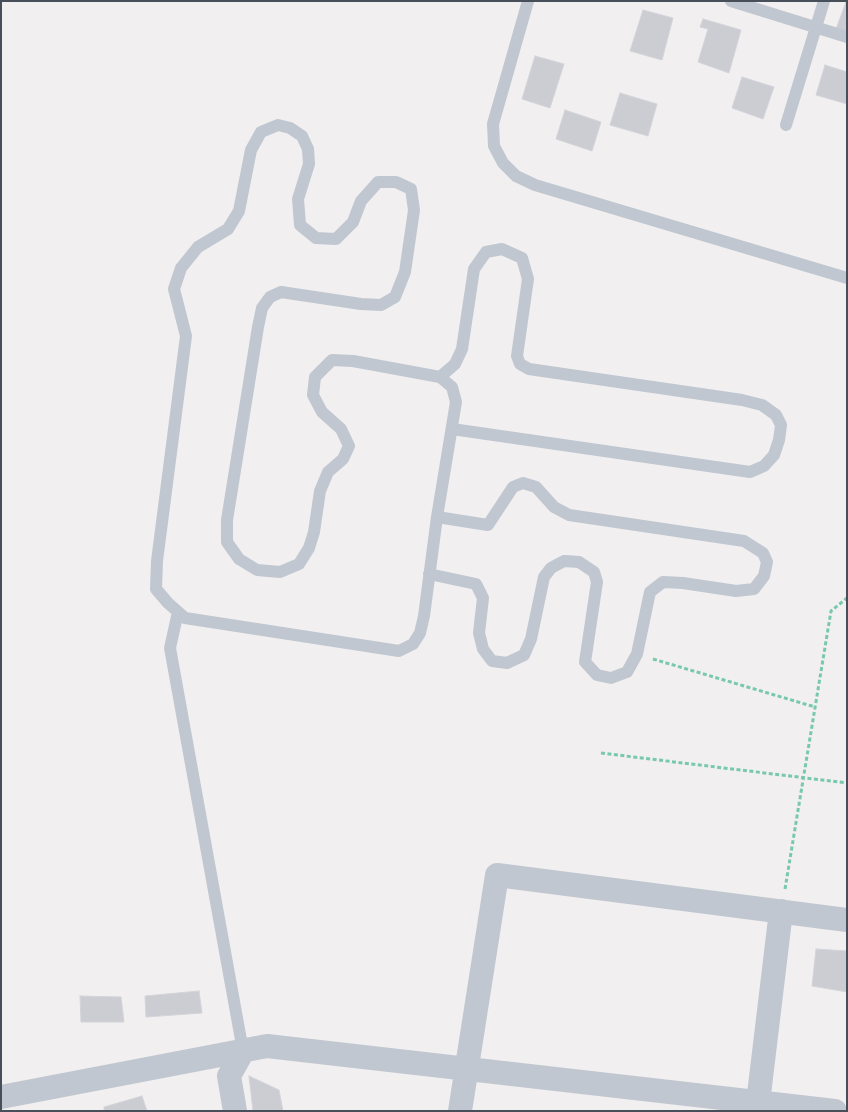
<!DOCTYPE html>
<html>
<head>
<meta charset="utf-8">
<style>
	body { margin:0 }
	#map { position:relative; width:848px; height:1112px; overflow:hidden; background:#f1efef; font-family:Quicksand,sans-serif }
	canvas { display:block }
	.frame { position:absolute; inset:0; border:2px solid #474f5b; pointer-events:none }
</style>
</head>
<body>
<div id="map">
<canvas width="848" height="1112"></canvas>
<div class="frame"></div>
</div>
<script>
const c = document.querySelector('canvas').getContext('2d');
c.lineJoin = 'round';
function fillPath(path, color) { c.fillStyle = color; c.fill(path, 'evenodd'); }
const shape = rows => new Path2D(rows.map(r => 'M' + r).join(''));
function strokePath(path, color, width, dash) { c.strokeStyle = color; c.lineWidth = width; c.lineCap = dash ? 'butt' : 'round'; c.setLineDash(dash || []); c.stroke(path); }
const building = shape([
	[846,2,847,2,847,33,836,29,846,2],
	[643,10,673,18,662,60,630,51,643,10],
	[703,19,741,30,729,73,698,62,708,29,700,27,703,19],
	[535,56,564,64,550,108,522,99,535,56],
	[825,65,847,72,847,104,816,95,825,65],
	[742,77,774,87,763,119,732,108,742,77],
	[620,93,657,104,648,136,610,125,620,93],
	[565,110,601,122,592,151,556,139,565,110],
	[816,949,847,951,847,992,812,986,816,949],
	[199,991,202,1013,146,1017,145,996,199,991],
	[80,996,121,997,124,1022,81,1022,80,996],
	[249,1076,279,1090,283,1111,253,1111,249,1076],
	[142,1096,147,1111,104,1111,104,1107,142,1096]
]);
fillPath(building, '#cccdd3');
strokePath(building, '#d3d4da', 1);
strokePath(shape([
	[653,659,815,707],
	[601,753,847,783],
	[785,889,831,611,847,598]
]), '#78c9ac', 3, [4, 2.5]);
strokePath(shape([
	[528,1,493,124,494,146,503,163,516,176,535,185,847,278],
	[731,1,847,37],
	[786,125,824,1],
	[440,377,353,361,332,360,315,377,313,395,322,412,341,429,349,446,343,459,328,472,320,491,314,532,309,548,299,564,280,572,257,570,239,559,227,542,227,520,258,327,262,308,270,297,281,292,361,304,381,305,395,297,405,272,414,210,411,189,396,182,378,182,361,201,353,222,336,239,316,238,300,225,298,199,309,164,308,149,302,136,290,128,278,125,261,132,251,150,239,211,228,229,198,247,181,268,174,289,186,336,157,561,156,589,168,603,185,618,399,651,413,644,420,633,424,616,437,517,456,402,452,387,440,377,455,364,462,349,474,269,486,252,502,249,522,258,528,279,517,356,520,364,529,369,742,400,762,405,776,415,781,425,779,440,774,455,764,466,750,472,452,429],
	[429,574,476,584,483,598,479,633,483,649,492,661,507,663,524,655,531,639,544,577,551,568,564,561,579,562,594,572,597,582,585,662,597,675,611,678,627,672,637,654,650,592,663,582,683,583,736,591,754,589,764,576,767,562,763,553,744,541,569,515,554,507,536,487,523,483,513,487,488,525,437,517],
	[178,612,170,648,243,1051]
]), '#c0c7d0', 12);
strokePath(shape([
	[1,1097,267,1046,835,1111],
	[235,1111,229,1076,243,1051],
	[460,1111,497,875,847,920],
	[757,1111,781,911]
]), '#c0c7d0', 24);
</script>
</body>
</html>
